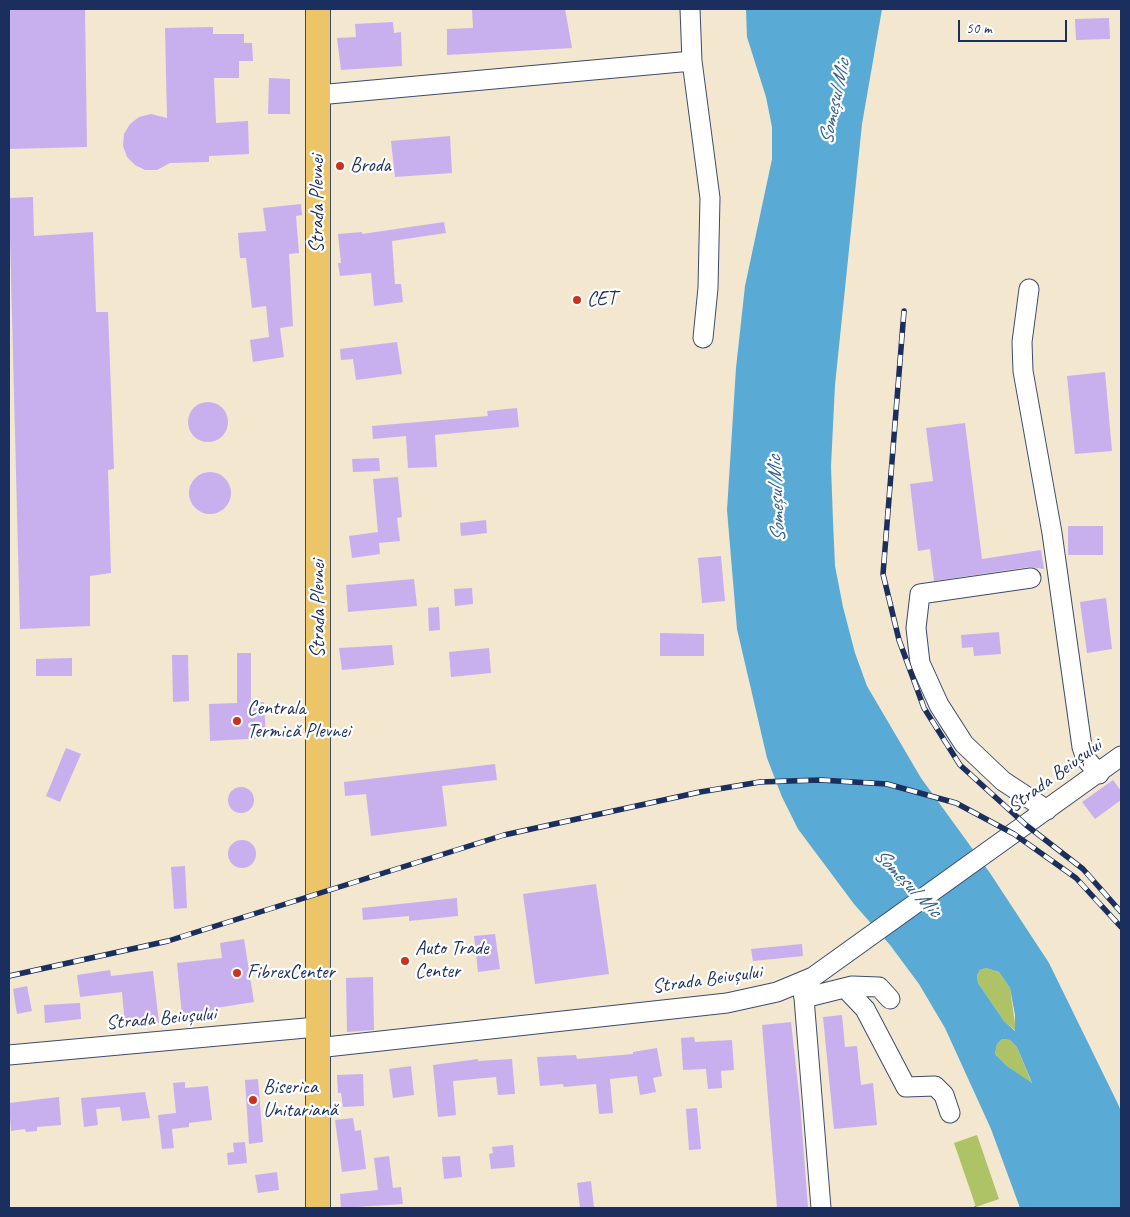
<!DOCTYPE html>
<html>
<head>
<meta charset="utf-8">
<style>
	body { margin:0 }
	#map { position:relative; width:1130px; height:1217px; overflow:hidden; background:#f3e7cf; font-family:Caveat,sans-serif }
	canvas { display:block }
	.frame { position:absolute; inset:0; border:10px solid #1b2f5e; pointer-events:none }
	.scale { position:absolute; left:958px; top:20px; width:109px; height:22px; box-sizing:border-box; border:2px solid #1b2f5e; border-top:0; padding-left:6px; font-size:15px; line-height:18px; white-space:nowrap; color:#1b2f5e; -webkit-text-stroke:4px #fff; paint-order:stroke }
</style>
</head>
<body>
<div id="map">
<canvas width="1130" height="1217"></canvas>
<div class="frame"></div>
<div class="scale">50 m</div>
</div>
<script>
const c = document.querySelector('canvas').getContext('2d');
c.lineJoin = 'round';
function fillPath(path, color) { c.fillStyle = color; c.fill(path, 'evenodd'); }
const shape = rows => new Path2D(rows.map(r => 'M' + r).join(''));
function strokePath(path, color, width, dash) { c.strokeStyle = color; c.lineWidth = width; c.lineCap = dash ? 'butt' : 'round'; c.setLineDash(dash || []); c.stroke(path); }
function write(font, color, halo, rows, align = 'center') {
  c.font = font + ' Caveat,sans-serif'; c.lineWidth = 4.5; c.setLineDash([]); c.textBaseline = 'middle'; c.strokeStyle = halo; c.fillStyle = color; for (const [text, x, y, turn = 0] of rows) {
    c.save(); c.translate(x, y); c.rotate((+turn || 0) * Math.PI / 180); c.textAlign = isNaN(turn) ? turn : align; if (halo) c.strokeText(text, 0, 0); c.fillText(text, 0, 0); c.restore();
  }
}
fillPath(shape([
	[986,968,999,972,1010,988,1016,1031,1004,1021,978,983,977,975,980,970],
	[1002,1039,1010,1040,1017,1047,1032,1084,1007,1066,995,1054,997,1044],
	[977,1135,999,1199,976,1207,954,1143]
]), '#aec266');
fillPath(shape([
	[746,9,882,9,862,124,835,385,831,466,833,521,835,566,843,607,855,653,867,686,921,778,990,873,1049,963,1117,1102,1121,1111,1121,1208,1020,1208,991,1129,945,1028,919,984,890,945,854,904,798,829,782,797,767,758,737,629,727,510,736,368,745,286,772,159,772,127,766,97,747,37],
	[986,968,999,972,1010,988,1015,1015,1015,1031,1004,1021,978,983,977,975,980,970],
	[1002,1039,1010,1040,1017,1047,1032,1083,1007,1066,995,1054,997,1044]
]), '#59aad4');
fillPath(shape([
	[9,9,85,9,87,147,9,149],
	[472,9,565,9,572,48,447,55,447,29,473,28],
	[1109,18,1110,39,1076,40,1075,19],
	[393,22,394,33,401,32,402,66,341,70,337,38,356,37,355,24],
	[213,27,213,34,244,34,244,43,252,43,253,61,239,61,239,78,214,78,216,123,248,121,249,154,209,156,209,162,170,163,157,170,145,170,135,165,127,157,123,146,124,134,130,124,139,117,151,114,167,118,165,28],
	[269,78,290,79,290,114,268,114],
	[450,136,452,173,395,177,391,141],
	[33,197,34,236,93,232,96,312,108,312,114,469,108,470,111,573,90,576,90,626,20,629,9,198],
	[301,204,302,215,296,216,299,253,289,254,293,326,280,328,284,357,253,362,250,340,269,337,266,306,252,308,246,258,240,258,238,233,266,231,263,208],
	[444,222,446,233,392,241,395,284,401,284,403,302,374,306,371,273,340,276,338,263,341,263,338,234,362,232,362,234],
	[397,342,402,374,356,380,353,359,341,360,340,349],
	[1105,372,1112,451,1075,454,1067,376],
	'188 422a20 20 0 1 1 40 0a20 20 0 1 1-40 0Z',
	[517,408,519,427,435,435,437,467,408,468,406,436,373,439,372,426,488,416,487,411],
	[965,423,982,559,1041,550,1044,569,1029,567,934,581,930,549,918,551,910,484,933,481,926,428],
	[379,458,380,471,353,472,352,459],
	'189 493a21 21 0 1 1 42 0a21 21 0 1 1-42 0Z',
	[398,477,402,517,397,518,400,541,379,543,380,554,352,558,349,536,378,532,373,479],
	[486,520,487,533,461,536,460,523],
	[1068,526,1103,526,1103,555,1068,555],
	[721,556,725,601,702,603,698,558],
	[414,579,417,606,348,612,346,585],
	[472,588,473,604,455,606,454,589],
	[1106,598,1112,649,1087,653,1080,602],
	[439,607,440,630,429,631,428,608],
	[999,632,1001,654,974,656,973,647,962,648,961,635],
	[660,633,704,634,704,656,660,656],
	[392,645,394,665,342,670,339,648],
	[489,648,491,673,451,677,449,652],
	[237,653,251,653,251,702,264,702,266,738,210,741,209,704,237,703],
	[172,655,188,655,189,701,173,702],
	[72,658,72,676,36,676,36,659],
	[66,748,81,754,60,802,46,796],
	[495,764,497,780,442,786,447,826,371,836,366,794,345,796,344,782],
	[1113,780,1121,791,1121,800,1095,819,1082,802],
	'228 800a13 13 0 1 1 26 0a13 13 0 1 1-26 0Z',
	'228 854a14 14 0 1 1 28 0a14 14 0 1 1-28 0Z',
	[185,866,187,908,174,909,171,867],
	[596,884,609,974,535,984,523,894],
	[457,898,458,916,409,921,409,916,363,920,362,908],
	[495,934,500,969,478,972,474,936],
	[244,939,254,1002,216,1008,216,1013,182,1016,177,963,222,958,220,943],
	[802,944,803,956,753,961,751,949],
	[110,970,111,976,153,971,159,1023,125,1026,122,992,80,997,77,975],
	[373,977,374,1030,347,1032,346,978],
	[27,986,32,1011,17,1014,13,989],
	[80,1003,81,1019,45,1023,44,1005],
	[842,1015,845,1047,857,1046,861,1085,873,1083,877,1125,834,1129,823,1017],
	[791,1022,800,1103,808,1208,777,1208,762,1025],
	[694,1037,695,1042,732,1040,734,1070,721,1071,722,1088,708,1089,706,1069,683,1070,681,1038],
	[657,1048,662,1076,653,1078,656,1092,640,1095,637,1076,610,1079,613,1113,599,1114,596,1084,564,1087,563,1084,540,1086,537,1057,576,1055,577,1059,633,1054,633,1052],
	[478,1059,478,1061,512,1059,515,1094,498,1095,496,1077,453,1081,456,1115,438,1117,433,1065],
	[411,1066,414,1095,393,1098,389,1069],
	[363,1074,364,1106,343,1107,341,1093,338,1093,337,1075],
	[258,1079,263,1142,249,1144,245,1080],
	[185,1082,185,1088,208,1086,212,1120,189,1123,189,1127,172,1129,174,1148,162,1149,158,1115,176,1113,173,1083],
	[145,1092,150,1118,122,1121,120,1107,96,1109,98,1125,84,1127,81,1098],
	[59,1097,61,1125,37,1127,37,1131,26,1132,25,1129,11,1131,9,1103],
	[697,1108,701,1149,689,1150,686,1109],
	[353,1118,355,1131,361,1130,366,1169,342,1172,335,1120],
	[245,1142,247,1163,228,1165,227,1153,234,1152,233,1143],
	[513,1145,515,1167,491,1169,489,1154,493,1153,492,1147],
	[389,1156,393,1188,401,1187,403,1204,341,1208,340,1194,378,1190,374,1158],
	[460,1156,462,1177,444,1179,442,1157],
	[277,1172,279,1190,258,1193,255,1175],
	[591,1181,594,1208,580,1208,577,1183]
]), '#c7b0ed');
const minor = shape([
	[690,9,692,61,710,198,708,288,703,338],
	[318,95,692,61],
	[1029,289,1022,342,1023,371,1052,533,1082,747,1086,759,1099,774],
	[1031,578,920,594,916,628,920,663,939,705,964,744,1003,781,1047,810],
	[801,982,804,998,821,1208],
	[845,988,865,1009,906,1087,935,1086,944,1095,950,1113],
	[804,998,852,986,879,987,890,999],
	[317,1048,727,1003,777,992,813,977,1121,756],
	[9,1055,317,1027]
]);
const major = shape([
	[318,9,318,1208]
]);
strokePath(minor, '#3b4b6f', 21);
strokePath(major, '#3b4b6f', 26);
strokePath(shape([
	[975,1208,976,1207]
]), '#3b4b6f', 2.5, [4, 4]);
strokePath(minor, '#fff', 19);
strokePath(major, '#edc569', 24);
const rail = shape([
	[904,311,883,574,899,640,924,708,960,765,1026,825,1083,869,1121,912],
	[9,976,168,941,504,835,700,792,760,782,820,780,887,784,956,803,1014,834,1076,878,1121,927]
]);
strokePath(rail, '#1b2f5e', 5.5);
strokePath(rail, '#fff', 4, [11]);
for (const [x, y, r, color] of [
	[340,166,5,"#c8321e"],
	[577,300,5,"#c8321e"],
	[237,721,5,"#c8321e"],
	[405,961,5,"#c8321e"],
	[237,973,5,"#c8321e"],
	[253,1100,5,"#c8321e"]
]) { const dot = new Path2D(); dot.arc(x, y, r, 0, 2 * Math.PI); c.fillStyle = color; c.fill(dot); strokePath(dot, '#fff', 2); }
write('20px', '#1b2f5e', '#fff', [
	["Broda",350,166],
	["CET",587,300],
	["Centrala",247,709],
	["Termică Plevnei",247,732],
	["Auto Trade",415,949],
	["Center",415,972],
	["FibrexCenter",247,973],
	["Biserica",263,1088],
	["Unitariană",263,1111]
], 'left');
write('20px', '#1b2f5e', '#fff', [
	["Strada Plevnei",318,204,-90],
	["Strada Plevnei",319,609,-90],
	["Strada Beiușului",1055,776,-36],
	["Strada Beiușului",707,980,-8],
	["Strada Beiușului",161,1019,-5]
]);
write('italic 21px', '#34608d', '#fff', [
	["Someșul Mic",835,102,-78],
	["Someșul Mic",777,499,-93],
	["Someșul Mic",907,883,46]
]);
</script>
</body>
</html>
